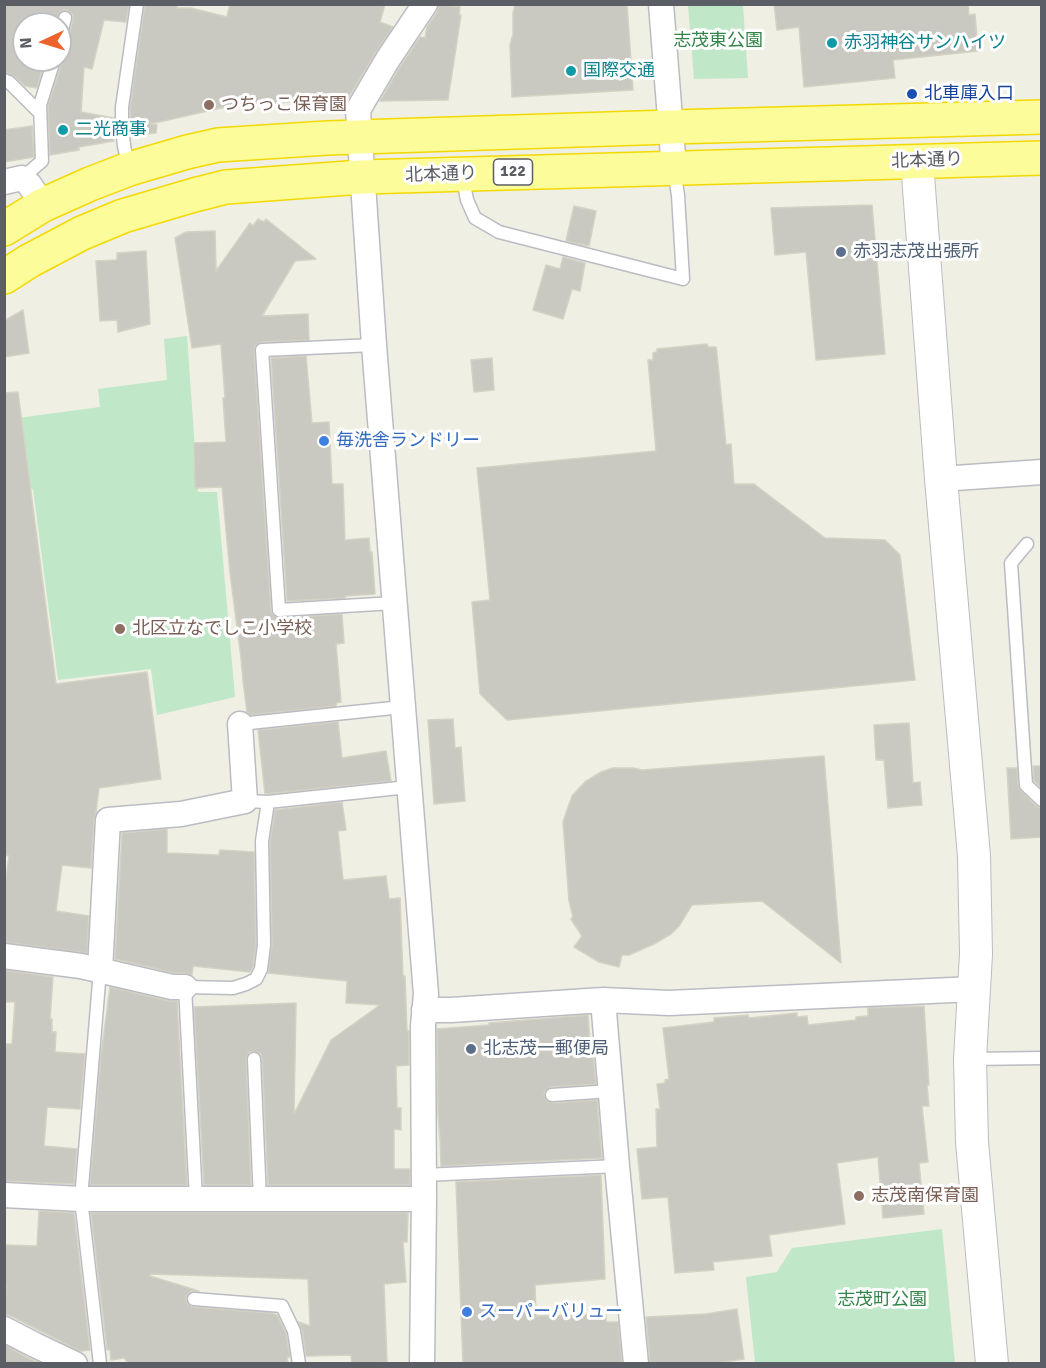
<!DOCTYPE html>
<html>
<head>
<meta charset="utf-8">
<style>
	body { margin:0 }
	#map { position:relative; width:1046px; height:1368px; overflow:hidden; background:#efefe4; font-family:Signika,sans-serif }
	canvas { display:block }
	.frame { position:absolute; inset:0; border:6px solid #5c5e65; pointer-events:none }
	.north { position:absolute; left:12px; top:12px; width:60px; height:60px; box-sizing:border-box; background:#fff; border:2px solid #bebfc1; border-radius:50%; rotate:266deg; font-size:16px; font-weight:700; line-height:24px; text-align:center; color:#5c5e65 }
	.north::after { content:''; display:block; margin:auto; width:21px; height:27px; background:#ec632d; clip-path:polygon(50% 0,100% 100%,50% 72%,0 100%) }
</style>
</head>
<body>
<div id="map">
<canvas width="1046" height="1368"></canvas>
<div class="frame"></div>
<div class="north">N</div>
</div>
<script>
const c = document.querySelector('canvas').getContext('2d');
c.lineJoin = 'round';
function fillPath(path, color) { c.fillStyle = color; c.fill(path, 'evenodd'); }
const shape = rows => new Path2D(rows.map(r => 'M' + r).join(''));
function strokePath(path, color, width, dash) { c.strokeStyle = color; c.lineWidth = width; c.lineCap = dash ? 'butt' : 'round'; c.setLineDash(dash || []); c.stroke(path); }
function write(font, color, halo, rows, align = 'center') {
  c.font = font + ' Signika,"Noto Sans JP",sans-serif'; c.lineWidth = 6; c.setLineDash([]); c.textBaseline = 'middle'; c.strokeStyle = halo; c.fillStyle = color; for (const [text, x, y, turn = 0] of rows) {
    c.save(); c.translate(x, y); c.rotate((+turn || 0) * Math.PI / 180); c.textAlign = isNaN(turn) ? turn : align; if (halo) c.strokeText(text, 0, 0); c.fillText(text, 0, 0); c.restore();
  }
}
fillPath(shape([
	[688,5,743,5,748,78,694,79],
	[187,336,198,492,217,492,235,697,157,715,151,669,58,680,33,489,27,489,18,418,100,407,98,389,167,380,164,339],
	[942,1229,955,1363,755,1363,746,1277,777,1272,792,1248]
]), '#c0e7c8');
const building = shape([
	[4,4,129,4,126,22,104,20,92,69,84,67,81,112,114,118,115,136,113,136,114,141,79,147,79,150,50,155,48,106,62,62,60,45,65,43,68,40,73,20,73,15,68,10,63,10,59,13,55,24,24,24,24,60,45,60,37,88,25,86,14,76,4,72,4,4],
	[145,4,177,4,177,8,191,8,227,17,230,4,385,4,380,22,393,27,376,52,347,100,317,100,317,102,283,102,283,104,230,106,150,124,157,125,156,133,131,135,130,108,145,4],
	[515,4,627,4,633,90,512,97,510,45,513,34,513,13,515,4],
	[774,4,968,4,969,15,975,14,978,51,893,60,895,78,804,87,799,27,777,30,774,4],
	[439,5,460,7,459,15,461,15,448,100,380,101,400,67,420,37,425,38,427,27,437,12,439,5],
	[32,126,34,157,4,162,4,130,32,126],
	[872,205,885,354,816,360,806,252,775,255,771,208,872,205],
	[574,206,596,211,589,246,566,241,574,206],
	[258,219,264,222,266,219,316,259,295,261,262,316,308,314,309,340,261,342,255,346,254,350,271,611,273,615,279,618,342,614,344,643,336,644,341,702,336,703,336,706,250,715,247,712,243,681,241,658,230,573,222,487,195,488,194,443,226,442,223,398,225,398,221,344,192,348,175,238,186,232,215,231,216,271,250,223,253,226,258,219],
	[146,251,150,324,118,332,117,320,100,321,96,261,117,260,117,253,146,251],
	[563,257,585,263,580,291,572,289,563,319,533,310,546,265,560,269,563,257],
	[23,310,29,353,4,357,4,321,23,310],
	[707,344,708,347,716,347,717,354,726,445,731,444,734,484,754,484,825,538,885,540,900,555,915,680,507,720,480,694,472,602,490,600,477,468,656,451,648,360,653,360,653,353,657,352,657,349,707,344],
	[306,356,312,423,329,422,332,484,343,484,345,540,369,538,370,552,372,552,375,594,345,596,345,598,287,601,271,358,306,356],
	[492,358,494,390,474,392,471,360,492,358],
	[18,392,56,684,147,672,161,779,99,788,96,812,94,819,91,868,62,865,56,911,89,916,87,953,4,942,4,892,9,856,4,855,4,393,18,392],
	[453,719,455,748,461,747,465,801,434,804,428,720,453,719],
	[338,722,342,758,386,751,391,781,265,794,258,730,338,722],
	[909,723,913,783,920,782,922,805,888,808,884,760,876,760,874,725,909,723],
	[824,756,841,963,762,901,692,905,679,926,671,934,654,944,629,955,622,955,619,967,599,962,574,947,582,936,571,919,573,917,569,901,563,822,572,796,585,782,601,772,613,768,633,768,642,770,824,756],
	[1033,766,1041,766,1041,788,1034,781,1033,766],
	[1007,768,1017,768,1018,786,1020,790,1036,806,1041,808,1041,837,1011,839,1007,768],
	[342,802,346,830,338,831,343,880,386,876,389,899,400,898,403,976,405,976,407,1031,409,1031,409,1065,396,1066,397,1108,401,1108,401,1130,394,1129,394,1169,410,1169,410,1185,268,1185,262,1059,261,1054,254,1051,249,1052,246,1059,251,1185,204,1185,194,1007,296,1003,294,1114,331,1040,380,1005,346,1003,347,981,268,973,272,945,270,842,275,810,342,802],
	[167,829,167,853,219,855,220,850,254,852,256,945,253,967,250,972,193,966,192,975,185,973,174,973,115,959,122,833,167,829],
	[4,970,53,977,50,1019,52,1019,52,1032,56,1032,55,1052,85,1054,80,1109,47,1107,44,1146,77,1149,74,1184,4,1181,4,1044,12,1044,15,1002,4,1002,4,970],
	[110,987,169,1001,177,1001,187,1185,90,1185,101,1055,110,987],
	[924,1006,929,1085,927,1085,929,1106,922,1106,928,1162,919,1163,924,1214,883,1218,878,1157,837,1163,845,1224,769,1235,772,1256,713,1262,714,1270,675,1273,668,1197,642,1199,637,1149,657,1147,656,1109,660,1109,657,1084,665,1083,665,1080,669,1079,663,1028,714,1022,714,1018,748,1015,749,1018,797,1013,797,1017,807,1016,808,1025,856,1020,856,1017,868,1016,868,1008,924,1006],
	[588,1015,591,1056,593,1055,596,1084,551,1087,545,1091,544,1096,548,1102,553,1103,597,1100,602,1158,441,1166,440,1140,438,1113,437,1029,489,1025,489,1023,588,1015],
	[601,1175,605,1279,535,1285,536,1316,606,1314,606,1322,618,1322,622,1364,463,1364,456,1182,601,1175],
	[39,1211,74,1213,90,1350,80,1351,11,1316,5,1315,6,1284,4,1284,4,1245,37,1246,39,1211],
	[91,1213,408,1213,407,1242,403,1242,406,1282,384,1284,387,1362,352,1363,351,1355,306,1356,302,1330,299,1322,310,1326,308,1279,151,1274,150,1276,199,1291,191,1291,187,1295,186,1299,187,1303,193,1307,271,1313,277,1315,286,1333,290,1357,287,1357,288,1364,129,1364,124,1358,111,1360,110,1350,107,1350,91,1213],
	[737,1309,744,1359,709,1364,650,1364,646,1317,706,1314,737,1309],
	[5,1345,28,1358,41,1364,4,1364,5,1345]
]);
fillPath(building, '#cac9c1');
strokePath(building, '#d4d2c2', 1.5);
const service = shape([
	[60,37,65,18],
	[4,80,9,82,40,113],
	[129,168,124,146,122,125,122,107,137,4],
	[462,174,467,200,475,218,499,232,683,279,678,195,674,170],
	[22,178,42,161,40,105,54,60],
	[374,345,262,350,279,610,394,603],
	[1027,544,1011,563,1026,785,1042,800],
	[240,724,402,707],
	[245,801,268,802,408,787],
	[254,1059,260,1200],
	[971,1059,1042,1058],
	[552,1095,611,1091],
	[424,1175,617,1166],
	[196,1199,185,987,233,988,246,984,256,979,261,969,264,945,262,841,268,802],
	[194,1299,282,1306,294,1331,299,1364],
	[100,1364,81,1199,100,970]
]);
const minor = shape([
	[661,4,674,169],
	[4,182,22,178,29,184,43,205],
	[941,479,1042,472],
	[4,956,81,966,172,987,185,987],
	[100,970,108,820,181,814,245,801,240,724],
	[603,1000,617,1166,636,1364],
	[424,1010,451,1010,603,1000,669,1003,974,989],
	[4,1195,81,1199,424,1199],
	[4,1329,35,1345,75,1364],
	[422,1364,424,1199,423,1026,426,994,374,345,358,110,388,59,425,4]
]);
const tertiary = shape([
	[917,162,941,479,974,856,976,954,970,1059,972,1142,992,1364]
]);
const trunk = shape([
	[4,229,43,205,90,184,129,169,187,152,218,145,327,138,671,127,1042,117],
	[4,277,29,261,82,233,123,216,194,195,226,187,362,177,1042,158]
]);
strokePath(service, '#bbbcc3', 15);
strokePath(minor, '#bbbcc3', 27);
strokePath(tertiary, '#bbbcc3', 34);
strokePath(trunk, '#f3d900', 36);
strokePath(service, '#fff', 12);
strokePath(minor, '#fff', 24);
strokePath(tertiary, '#fff', 32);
strokePath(trunk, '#fcfc9a', 33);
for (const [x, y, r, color] of [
	[832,43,6,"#0f9aa8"],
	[571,71,6,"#0f9aa8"],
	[912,94,6,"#1a4fb4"],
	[209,105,6,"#8d6e63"],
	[63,130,6,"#0f9aa8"],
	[841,252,6,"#5c6f8a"],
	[324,441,6,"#3f7fe0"],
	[120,629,6,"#8d6e63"],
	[471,1049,6,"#5c6f8a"],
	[859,1196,6,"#8d6e63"],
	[467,1312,6,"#3f7fe0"]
]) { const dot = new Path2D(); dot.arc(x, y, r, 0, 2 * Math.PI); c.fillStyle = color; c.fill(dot); strokePath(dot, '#fff', 2); }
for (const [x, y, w] of [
	[513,172,39]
]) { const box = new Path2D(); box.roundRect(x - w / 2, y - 13, w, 26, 4.5); c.fillStyle = '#fff'; c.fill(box); strokePath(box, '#5c5e65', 1.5); }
write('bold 16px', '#5c5e65', null, [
	["122",513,172]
]);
write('18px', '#338448', '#fff', [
	["志茂東公園",718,41],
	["志茂町公園",882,1300]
]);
write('18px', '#0d838f', '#fff', [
	["赤羽神谷サンハイツ",844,43],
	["国際交通",583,71],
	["二光商事",75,130]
], 'left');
write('18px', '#164399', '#fff', [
	["北車庫入口",924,94]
], 'left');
write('18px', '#785e54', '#fff', [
	["つちっこ保育園",221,105],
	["北区立なでしこ小学校",132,629],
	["志茂南保育園",871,1196]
], 'left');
write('18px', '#5c5e65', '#fff', [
	["北本通り",927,161,-2],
	["北本通り",441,175,-2]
]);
write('18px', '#4e5e75', '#fff', [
	["赤羽志茂出張所",853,252],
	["北志茂一郵便局",483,1049]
], 'left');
write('18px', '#366cbe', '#fff', [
	["毎洗舎ランドリー",336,441],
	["スーパーバリュー",479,1312]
], 'left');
</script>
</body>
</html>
